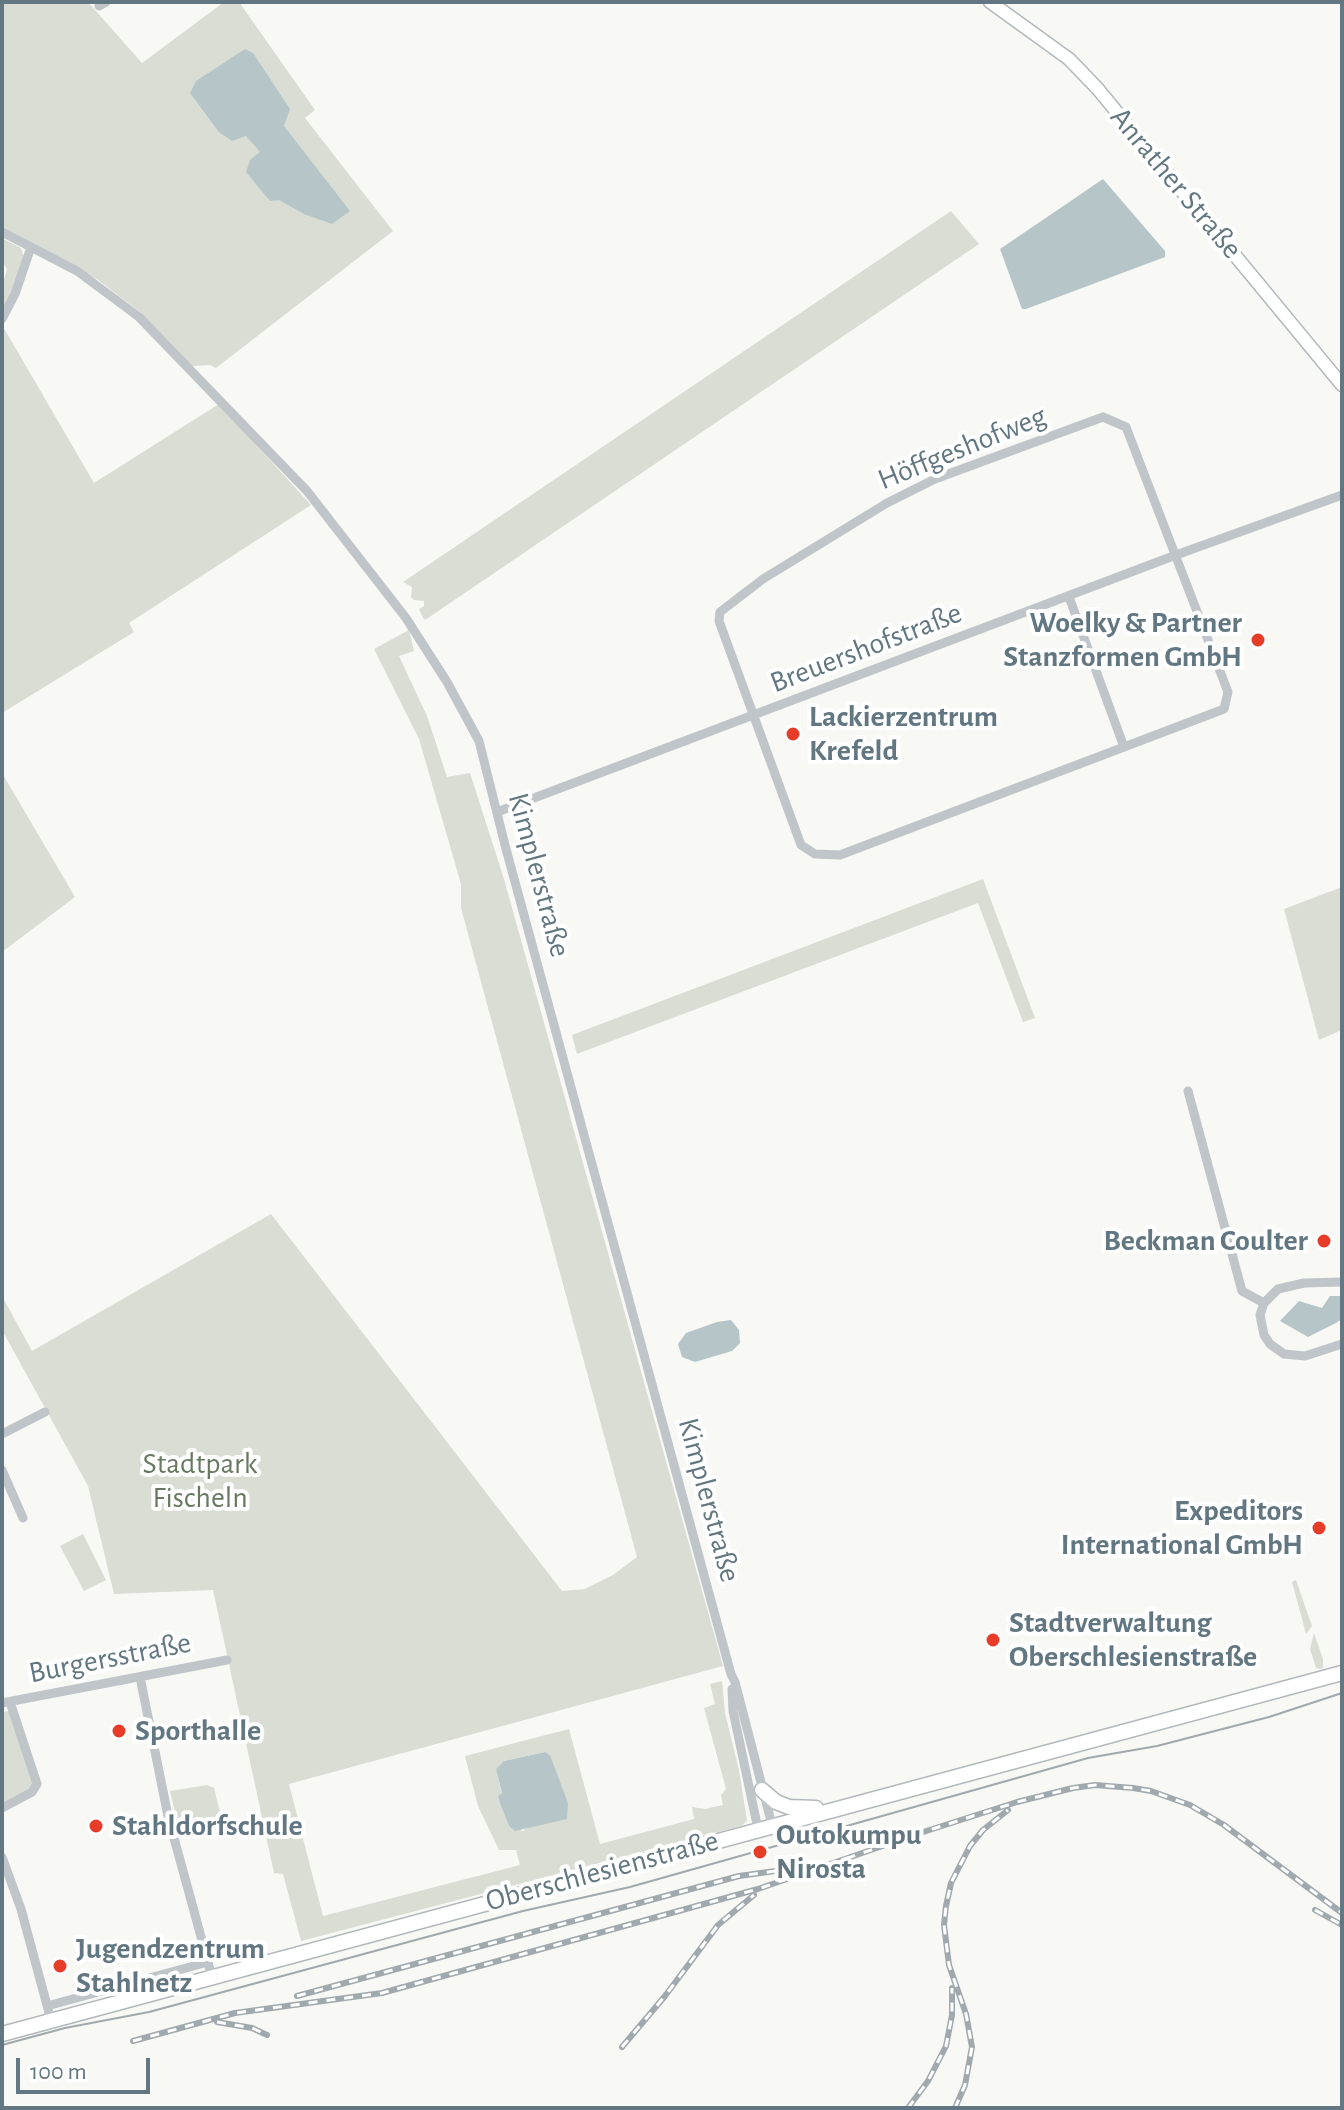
<!DOCTYPE html>
<html>
<head>
<meta charset="utf-8">
<style>
	body { margin:0 }
	#map { position:relative; width:1344px; height:2110px; overflow:hidden; background:#f8f8f5; font-family:"Alegreya Sans",sans-serif }
	canvas { display:block }
	.frame { position:absolute; inset:0; border:4px solid #627781; pointer-events:none }
	.scale { position:absolute; left:16px; top:2058px; width:134px; height:36px; box-sizing:border-box; border:4px solid #627781; border-top:0; padding-left:10px; font-size:24px; line-height:28px; white-space:nowrap; color:#627781; -webkit-text-stroke:6px #fff; paint-order:stroke }
</style>
</head>
<body>
<div id="map">
<canvas width="1344" height="2110"></canvas>
<div class="frame"></div>
<div class="scale">100 m</div>
</div>
<script>
const c = document.querySelector('canvas').getContext('2d');
c.lineJoin = 'round';
function fillPath(path, color) { c.fillStyle = color; c.fill(path, 'evenodd'); }
const shape = rows => new Path2D(rows.map(r => 'M' + r).join(''));
function strokePath(path, color, width, dash) { c.strokeStyle = color; c.lineWidth = width; c.lineCap = dash ? 'butt' : 'round'; c.setLineDash(dash || []); c.stroke(path); }
function write(font, color, halo, rows, align = 'center') {
  c.font = font + ' "Alegreya Sans",sans-serif'; c.lineWidth = 8; c.setLineDash([]); c.textBaseline = 'middle'; c.strokeStyle = halo; c.fillStyle = color; for (const [text, x, y, turn = 0] of rows) {
    c.save(); c.translate(x, y); c.rotate((+turn || 0) * Math.PI / 180); c.textAlign = isNaN(turn) ? turn : align; if (halo) c.strokeText(text, 0, 0); c.fillText(text, 0, 0); c.restore();
  }
}
fillPath(shape([
	[2,2,88,2,142,63,224,2,239,2,315,110,305,118,393,231,216,368,210,365,192,366,140,312,98,280,2,227],
	[951,211,979,244,425,620,422,616,419,609,424,606,424,601,414,600,411,597,412,587,403,582],
	[2,238,21,248,25,261,2,315,2,285,7,270,2,260],
	[2,329,5,330,94,483,219,404,311,505,129,623,134,632,2,713],
	[409,630,414,651,399,656,427,716,447,777,470,773,504,879,723,1666,289,1784,323,1916,520,1865,516,1850,499,1850,478,1806,465,1756,569,1729,600,1844,694,1819,692,1807,705,1809,723,1805,721,1795,726,1789,704,1708,715,1704,710,1684,722,1681,725,1713,739,1770,747,1821,741,1826,301,1941,283,1874,274,1873,213,1590,114,1594,88,1486,2,1330,2,1296,32,1351,271,1214,562,1591,585,1589,613,1575,637,1557,461,908,461,884,419,739,374,649],
	[545,1752,550,1755,559,1820,529,1826,523,1831,509,1826,498,1796,502,1794,496,1769,504,1761],
	[2,773,75,897,2,952],
	[983,879,1035,1018,1023,1022,978,903,577,1054,572,1035],
	[1342,887,1342,1030,1319,1040,1284,909],
	[83,1534,106,1580,84,1591,60,1546],
	[1296,1580,1312,1626,1306,1634,1292,1582],
	[1314,1633,1323,1659,1323,1668,1320,1669,1316,1668,1310,1649],
	[9,1711,33,1784,32,1787,2,1803,2,1712],
	[207,1785,214,1788,224,1828,214,1830,212,1823,185,1830,186,1837,181,1839,170,1791]
]), '#d9ddd4');
fillPath(shape([
	[245,49,253,53,290,109,284,126,350,211,332,224,304,214,279,200,270,201,246,172,250,160,260,152,246,136,232,141,219,132,190,93,196,81],
	[1103,179,1165,251,1165,257,1026,309,1022,309,1000,249],
	[1330,1296,1342,1296,1342,1319,1336,1323,1308,1337,1280,1321,1299,1301,1322,1308],
	[731,1320,739,1330,740,1343,732,1351,695,1362,682,1357,678,1344,686,1333,717,1322],
	[545,1752,550,1755,568,1803,567,1819,515,1831,509,1826,500,1803,498,1796,502,1793,496,1769,504,1761]
]), '#b6c6c8');
const secondary = shape([
	[990,2,1069,59,1097,88,1342,385]
]);
const primary = shape([
	[762,1790,776,1802,789,1807,816,1808],
	[2,2034,1342,1673]
]);
strokePath(secondary, '#b1b9bd', 15);
strokePath(primary, '#b2b9bc', 17);
strokePath(shape([
	[99,6,106,2],
	[2,232,77,271,139,317,307,491,406,618,447,682,479,741,506,849,731,1674,735,1682,772,1825],
	[2,319,15,294,31,247],
	[1103,417,1126,427,1228,692,1224,709,840,855,815,854,801,845,719,621,720,612,763,579,887,503,935,479,1103,417],
	[1069,597,1124,747],
	[497,812,1176,555,1342,495],
	[1188,1091,1242,1291,1264,1303],
	[1342,1282,1304,1283,1278,1289,1264,1303,1260,1315,1264,1335,1270,1344,1284,1354,1305,1356,1342,1344],
	[2,1434,45,1412],
	[2,1470,23,1518],
	[140,1677,168,1816,212,1977],
	[732,1689,733,1711,758,1829],
	[2,1703,227,1660],
	[2,1808,32,1792,37,1784,10,1702],
	[2,1857,21,1909,51,2020],
	[47,2006,208,1962]
]), '#bfc5c8', 9);
strokePath(secondary, '#fff', 12);
strokePath(primary, '#fff', 14);
strokePath(shape([
	[2,2045,65,2028,149,2012,523,1911,630,1887,1088,1758,1157,1746,1269,1717,1342,1693]
]), '#a0a9ae', 2);
const rail = shape([
	[1315,1910,1342,1925],
	[297,1996,739,1876,797,1868],
	[217,2022,252,2028,267,2035],
	[133,2041,235,2013,382,1993,758,1889,920,1833,1017,1802,1073,1788,1095,1785,1133,1788,1151,1791,1190,1805,1224,1825,1342,1913],
	[622,2047,665,1996,718,1925,754,1895],
	[908,2108,928,2081,946,2046,952,2015,952,1988],
	[955,2108,965,2085,972,2047,966,2014,949,1965,944,1925,946,1906,951,1883,970,1846,983,1830,1008,1810]
]);
strokePath(rail, '#a0a9ae', 6);
strokePath(rail, '#fff', 3, [9]);
for (const [x, y, r, color] of [
	[1258,640,8,"#e73c27"],
	[793,734,8,"#e73c27"],
	[1324,1241,8,"#e73c27"],
	[1319,1528,8,"#e73c27"],
	[993,1640,8,"#e73c27"],
	[119,1731,8,"#e73c27"],
	[96,1826,8,"#e73c27"],
	[760,1852,8,"#e73c27"],
	[60,1966,8,"#e73c27"]
]) { const dot = new Path2D(); dot.arc(x, y, r, 0, 2 * Math.PI); c.fillStyle = color; c.fill(dot); strokePath(dot, '#fff', 3); }
write('30px', '#627781', '#fff', [
	["Anrather Straße",1176,183,50],
	["Höffgeshofweg",962,448,-22],
	["Breuershofstraße",866,648,-21],
	["Kimplerstraße",539,875,75],
	["Kimplerstraße",709,1500,75],
	["Burgersstraße",110,1658,-11],
	["Oberschlesienstraße",602,1871,-15]
]);
write('bold 30px', '#627781', '#fff', [
	["Woelky & Partner",1242,623,"right"],
	["Stanzformen GmbH",1242,657,"right"],
	["Lackierzentrum",809,717],
	["Krefeld",809,751],
	["Beckman Coulter",1308,1241,"right"],
	["Expeditors",1303,1511,"right"],
	["International GmbH",1303,1545,"right"],
	["Stadtverwaltung",1009,1623],
	["Oberschlesienstraße",1009,1657],
	["Sporthalle",135,1731],
	["Stahldorfschule",112,1826],
	["Outokumpu",776,1835],
	["Nirosta",776,1869],
	["Jugendzentrum",76,1949],
	["Stahlnetz",76,1983]
], 'left');
write('30px', '#687962', '#fff', [
	["Stadtpark",200,1464],
	["Fischeln",200,1498]
]);
</script>
</body>
</html>
